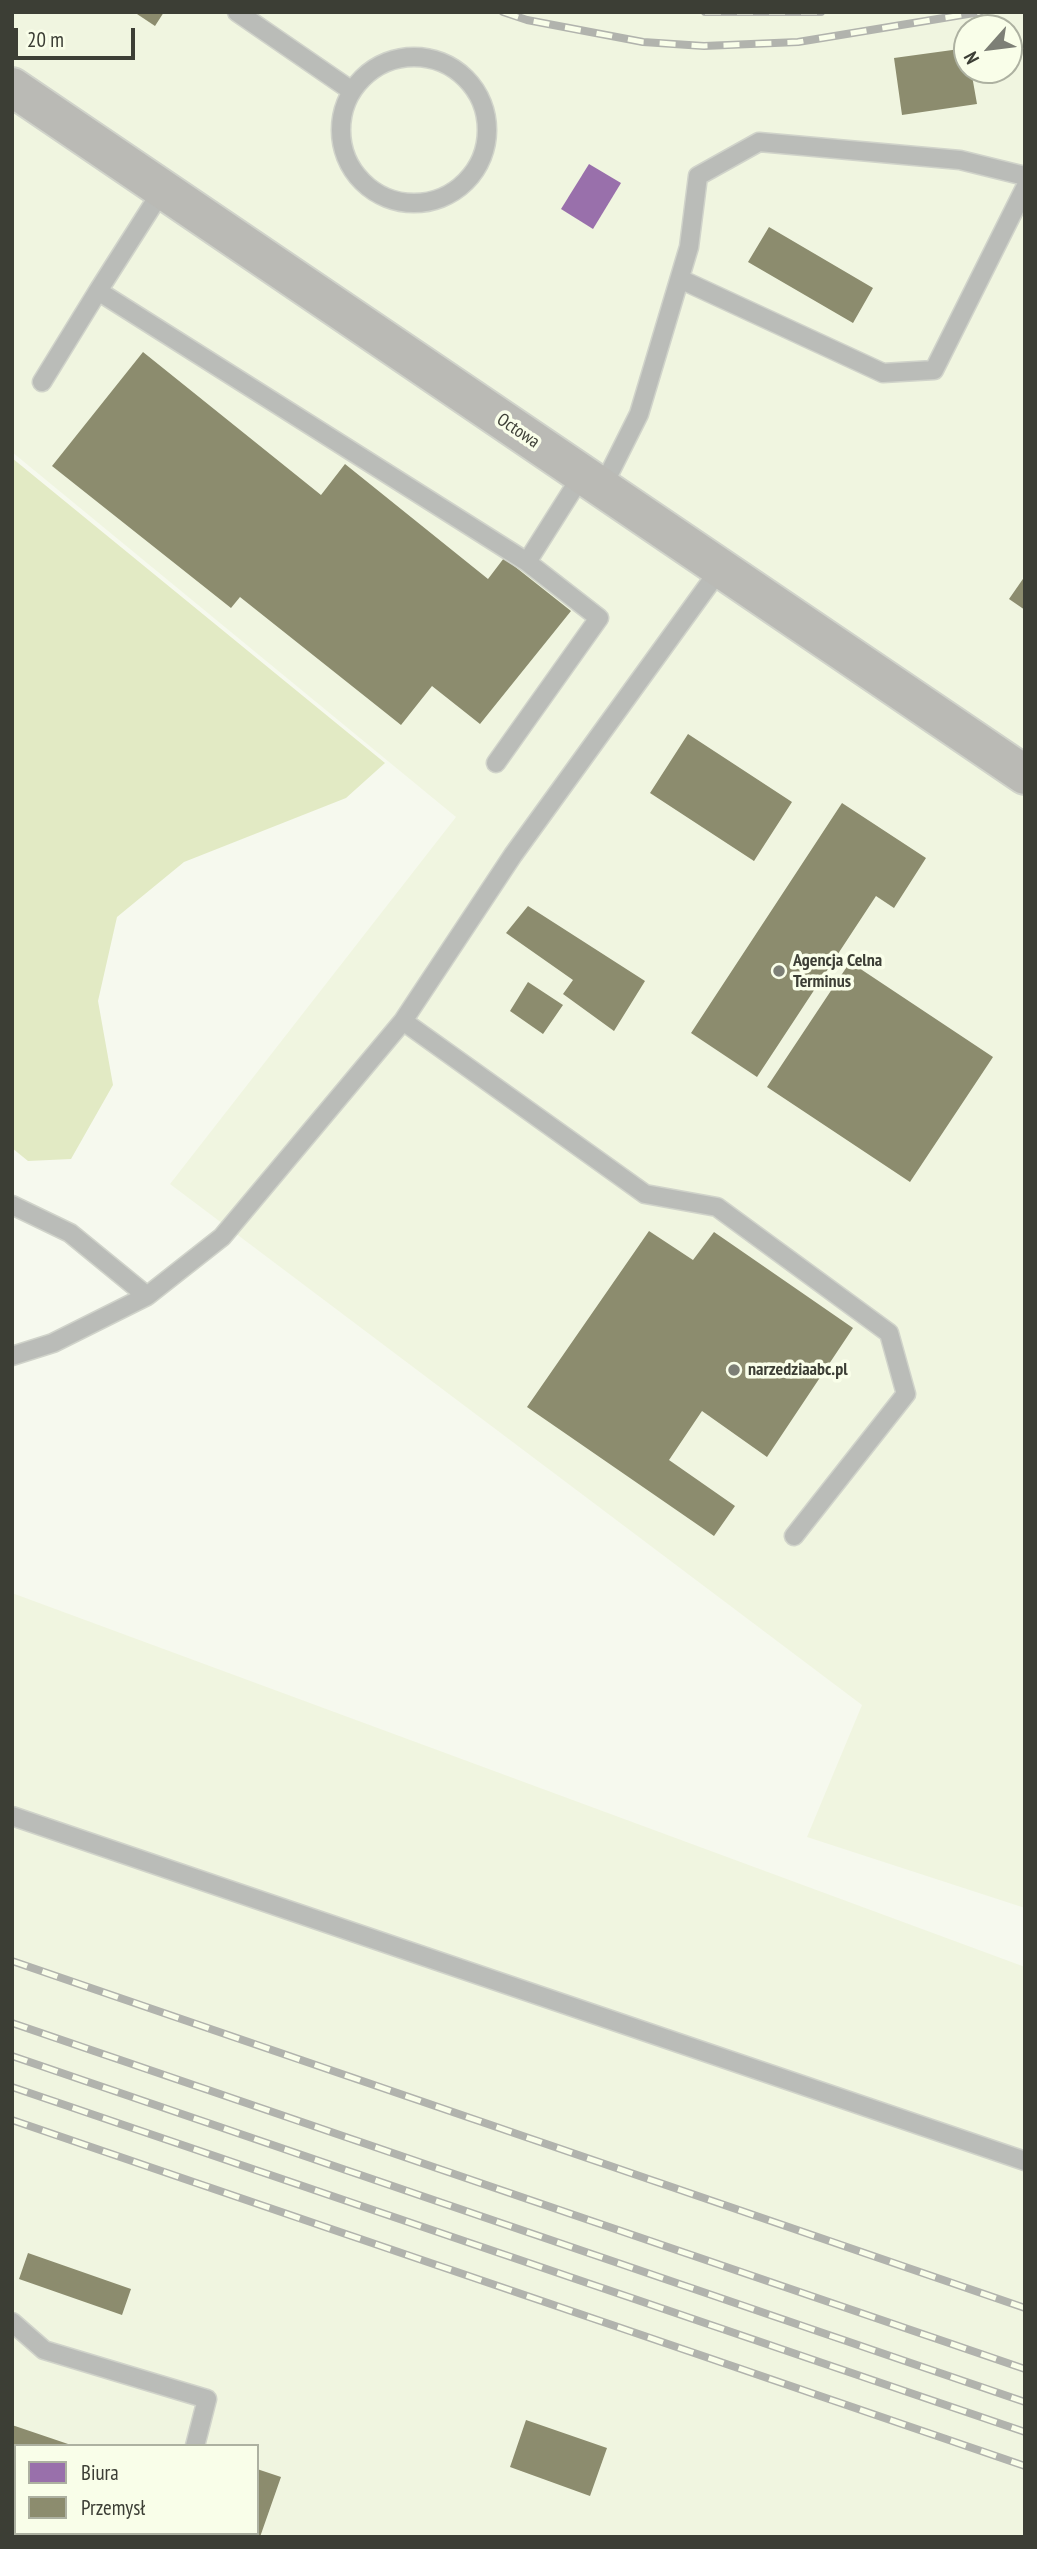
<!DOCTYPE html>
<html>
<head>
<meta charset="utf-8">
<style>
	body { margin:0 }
	#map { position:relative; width:1037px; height:2549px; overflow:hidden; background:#f6f9ee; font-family:"PT Sans Narrow",sans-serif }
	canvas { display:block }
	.frame { position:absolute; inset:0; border:14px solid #3c3e35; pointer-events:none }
	.legend { position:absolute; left:14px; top:2444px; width:245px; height:91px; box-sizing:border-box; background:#f9fee9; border:2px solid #adb1a1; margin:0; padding:9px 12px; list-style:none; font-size:21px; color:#3c3e35 }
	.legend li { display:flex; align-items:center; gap:14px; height:35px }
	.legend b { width:35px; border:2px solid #adb1a1 }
	.north { position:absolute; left:953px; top:14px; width:70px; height:70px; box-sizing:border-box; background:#f9fee9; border:2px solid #adb1a1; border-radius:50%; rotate:242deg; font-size:19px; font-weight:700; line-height:28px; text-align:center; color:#3c3e35 }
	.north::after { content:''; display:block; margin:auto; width:24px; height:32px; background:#7d7f76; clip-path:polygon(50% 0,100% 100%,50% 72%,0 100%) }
	.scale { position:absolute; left:14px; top:28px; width:121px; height:32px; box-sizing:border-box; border:4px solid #3c3e35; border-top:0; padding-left:9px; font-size:21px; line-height:24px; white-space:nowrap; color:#3c3e35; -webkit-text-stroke:5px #f9fee9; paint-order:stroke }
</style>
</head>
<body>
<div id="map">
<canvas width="1037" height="2549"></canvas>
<div class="frame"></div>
<ul class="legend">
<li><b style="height:19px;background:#9970ab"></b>Biura</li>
<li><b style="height:19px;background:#8c8c6e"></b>Przemysł</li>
</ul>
<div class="north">N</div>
<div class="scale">20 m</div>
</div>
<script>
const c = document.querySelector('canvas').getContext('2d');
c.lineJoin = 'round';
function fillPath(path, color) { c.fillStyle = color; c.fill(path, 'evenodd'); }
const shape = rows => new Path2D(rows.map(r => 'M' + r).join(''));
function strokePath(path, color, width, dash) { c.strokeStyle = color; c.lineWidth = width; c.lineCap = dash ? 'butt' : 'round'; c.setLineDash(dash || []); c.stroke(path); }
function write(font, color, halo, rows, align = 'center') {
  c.font = font + ' "PT Sans Narrow",sans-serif'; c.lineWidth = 7; c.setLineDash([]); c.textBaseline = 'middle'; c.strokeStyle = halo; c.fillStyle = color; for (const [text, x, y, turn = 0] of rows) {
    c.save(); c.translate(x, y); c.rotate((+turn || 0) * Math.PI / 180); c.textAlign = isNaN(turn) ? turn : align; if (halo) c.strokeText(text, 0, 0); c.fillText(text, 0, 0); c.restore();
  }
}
fillPath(shape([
	[12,12,1025,12,1025,1908,807,1837,862,1705,170,1184,456,817,12,452],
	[967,28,1009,28,1009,70,967,70],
	[12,1593,1025,1967,1025,2537,12,2537],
	[16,2446,257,2446,257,2533,16,2533]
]), '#f0f5e0');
fillPath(shape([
	[12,458,385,763,346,798,184,862,117,917,98,1001,113,1085,71,1159,28,1161,12,1148]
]), '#e2eac4');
fillPath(shape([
	[589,164,621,183,593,229,561,209]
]), '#9970ab');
fillPath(shape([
	[134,12,164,12,155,26],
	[967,48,967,70,971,70,977,104,902,115,894,58],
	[769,227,873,288,853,323,748,262],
	[143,352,321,495,345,464,488,579,504,558,571,611,480,724,432,686,401,725,240,597,231,608,52,466],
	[1025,576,1025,610,1009,599],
	[688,734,792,802,754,861,650,793],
	[842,803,926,858,894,908,876,896,757,1077,691,1033],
	[528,906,645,981,614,1031,563,994,573,980,506,933],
	[850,962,993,1057,910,1182,767,1087],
	[528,982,563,1005,543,1034,510,1011],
	[649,1231,693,1260,714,1232,853,1328,767,1457,702,1411,669,1460,735,1506,714,1536,527,1407],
	[28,2253,131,2289,122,2315,19,2279],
	[526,2420,607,2448,590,2496,510,2467],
	[12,2425,71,2445,16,2446,16,2510,12,2509],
	[257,2469,281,2477,260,2537,199,2537,201,2533,257,2533]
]), '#8c8c6e');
const lane = shape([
	[237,12,352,91],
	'341 130a73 73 0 1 1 146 0a73 73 0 1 1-146 0Z',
	[680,279,883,373,934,370,1025,188],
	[98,291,163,189],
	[42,382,98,291,527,562],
	[602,488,639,414,689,247,698,176,759,142,960,160,1025,176],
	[496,763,599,618,527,562,582,475],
	[403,1021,645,1194,717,1207,889,1333,906,1394,794,1536],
	[12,1205,70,1233,147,1296,222,1237,403,1021,513,855,720,569],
	[12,1356,53,1343,147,1296],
	[12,1816,1025,2161],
	[12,2322,44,2350,207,2399,195,2446],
	[174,2537,175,2533]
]);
const secondary = shape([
	[12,87,1025,775]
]);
strokePath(lane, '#d0d3ca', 21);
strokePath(secondary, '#d0d3ca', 42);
strokePath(lane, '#babcb8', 18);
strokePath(secondary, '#babab5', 38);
const rail = shape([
	[503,12,527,20,643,42,704,46,798,42,980,12],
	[705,12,821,12],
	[12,1961,1025,2308],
	[12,2023,1025,2369],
	[12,2056,1025,2402],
	[12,2087,1025,2432],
	[12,2120,1025,2466]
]);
strokePath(rail, '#b1b3ad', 8);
strokePath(rail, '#f9fee9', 5, [16]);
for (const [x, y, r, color] of [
	[779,971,7,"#7d7f76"],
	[734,1370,7,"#7d7f76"]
]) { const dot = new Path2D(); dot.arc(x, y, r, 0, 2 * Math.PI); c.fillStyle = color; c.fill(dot); strokePath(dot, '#f9fee9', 2.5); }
write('18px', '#3c3e35', '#f9fee9', [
	["Octowa",518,431,34]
]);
write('bold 18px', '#3c3e35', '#f9fee9', [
	["Agencja Celna",793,961],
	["Terminus",793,982],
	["narzedziaabc.pl",748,1370]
], 'left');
</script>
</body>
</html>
